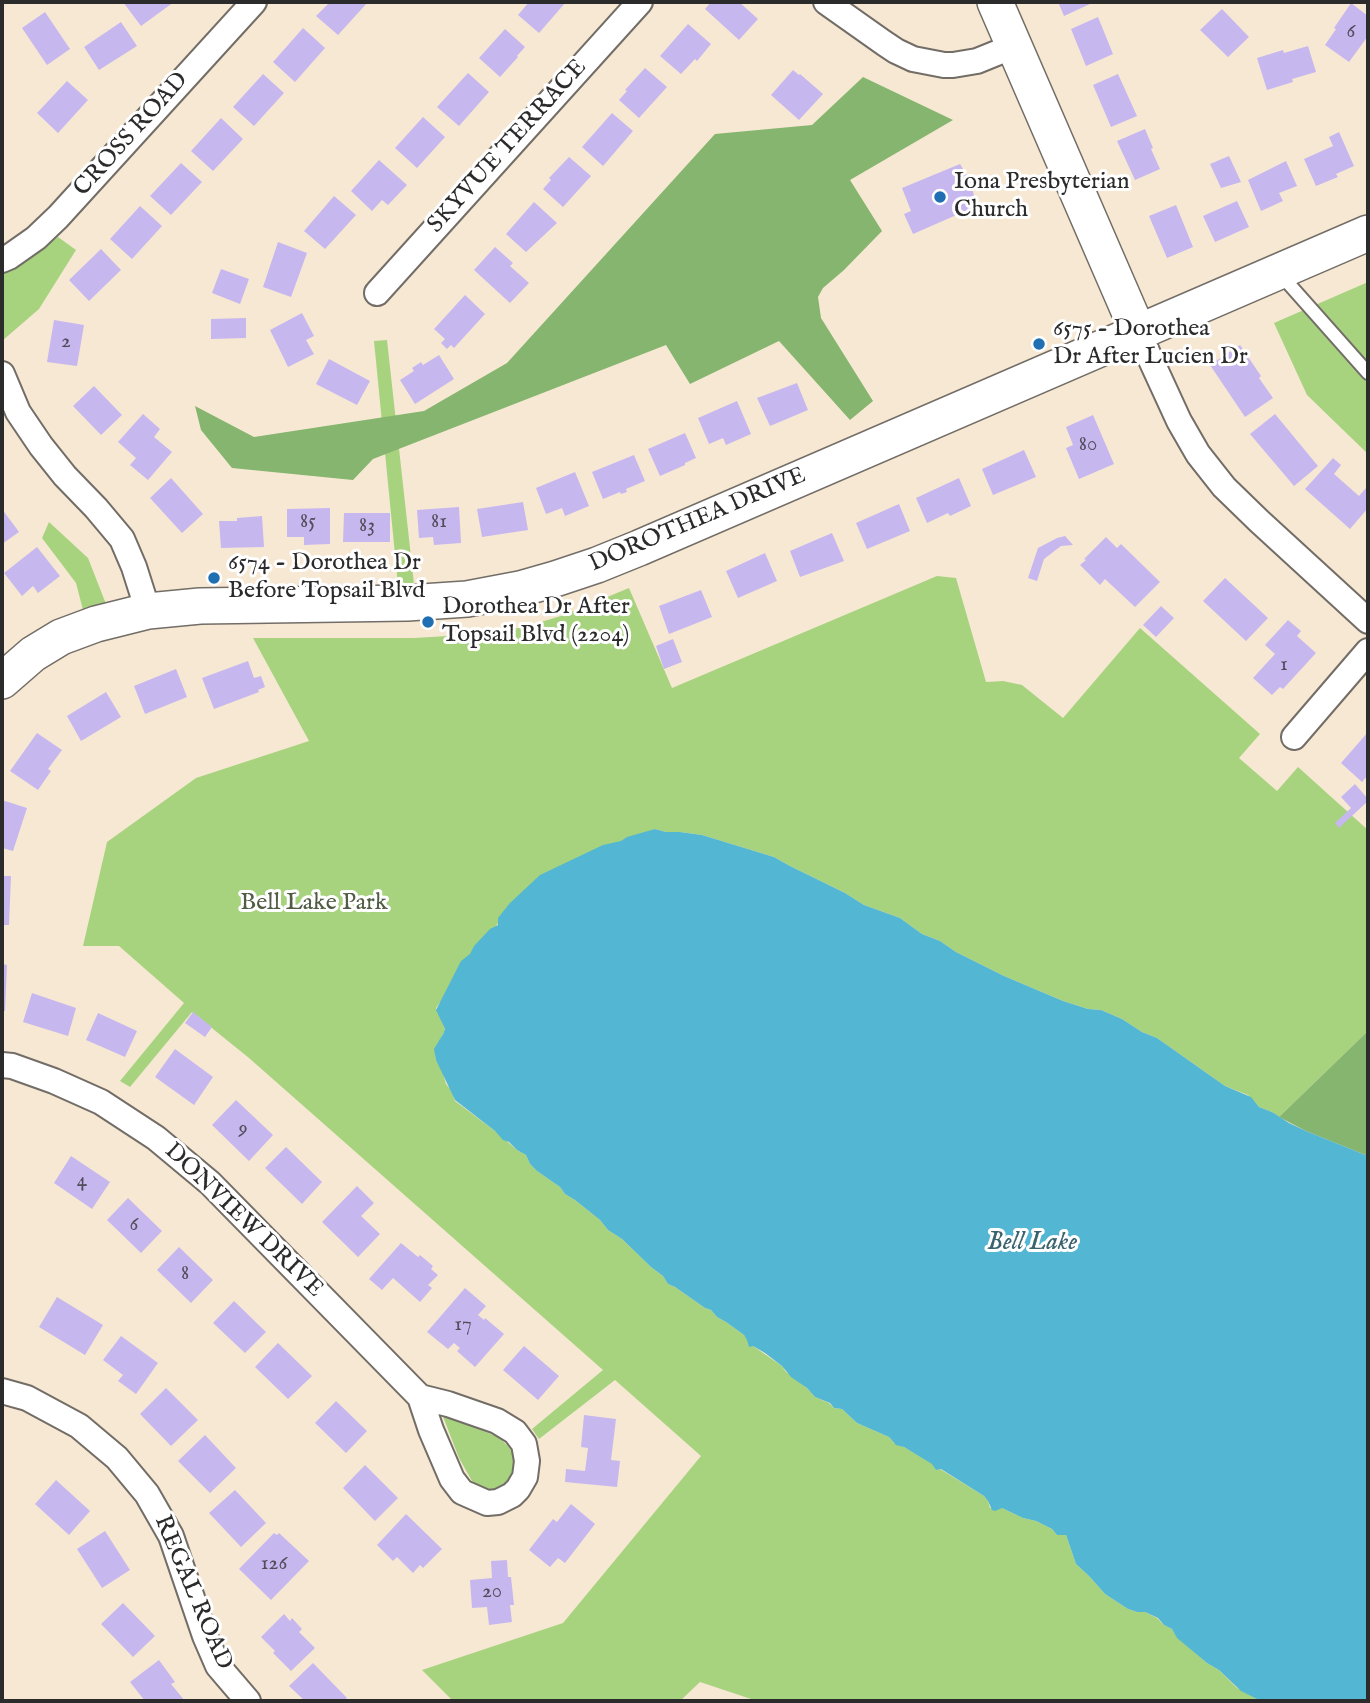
<!DOCTYPE html>
<html>
<head>
<meta charset="utf-8">
<style>
	body { margin:0 }
	#map { position:relative; width:1370px; height:1703px; overflow:hidden; background:#f7e8d4; font-family:"IM FELL English",serif }
	canvas { display:block }
	.frame { position:absolute; inset:0; border:4px solid #2b2b2b; pointer-events:none }
</style>
</head>
<body>
<div id="map">
<canvas width="1370" height="1703"></canvas>
<div class="frame"></div>
</div>
<script>
const c = document.querySelector('canvas').getContext('2d');
c.lineJoin = 'round';
function fillPath(path, color) { c.fillStyle = color; c.fill(path, 'evenodd'); }
const shape = rows => new Path2D(rows.map(r => 'M' + r).join(''));
function strokePath(path, color, width, dash) { c.strokeStyle = color; c.lineWidth = width; c.lineCap = dash ? 'butt' : 'round'; c.setLineDash(dash || []); c.stroke(path); }
function write(font, color, halo, rows, align = 'center') {
  c.font = font + ' "IM FELL English",serif'; c.lineWidth = 6; c.setLineDash([]); c.textBaseline = 'middle'; c.strokeStyle = halo; c.fillStyle = color; for (const [text, x, y, turn = 0] of rows) {
    c.save(); c.translate(x, y); c.rotate((+turn || 0) * Math.PI / 180); c.textAlign = isNaN(turn) ? turn : align; if (halo) c.strokeText(text, 0, 0); c.fillText(text, 0, 0); c.restore();
  }
}
fillPath(shape([
	[58,237,76,250,39,309,2,341,2,272,37,252],
	[1368,282,1368,454,1307,395,1274,323],
	[387,340,414,584,398,585,374,341],
	[49,522,88,558,106,604,83,610,76,583,42,538],
	[937,576,956,578,986,682,1003,681,1022,685,1063,718,1140,628,1260,734,1239,758,1277,791,1298,767,1368,830,1368,1031,1279,1117,1272,1112,1259,1107,1248,1095,1225,1086,1157,1038,1142,1032,1122,1019,1101,1010,1088,1009,1063,1001,1004,976,956,952,940,941,922,934,900,918,864,905,845,893,790,866,774,857,702,835,680,832,666,832,655,829,499,922,436,1008,445,1029,435,1051,436,1060,442,1070,446,1084,451,1090,455,1101,495,1131,517,1150,526,1155,530,1164,537,1171,560,1187,565,1194,575,1200,600,1220,608,1230,622,1239,651,1267,663,1276,668,1284,675,1287,705,1308,711,1310,717,1317,726,1322,744,1335,753,1346,782,1366,786,1372,807,1388,815,1397,829,1403,834,1408,842,1409,857,1423,889,1437,894,1443,904,1447,933,1464,936,1470,940,1469,984,1496,988,1501,990,1508,1002,1508,1023,1518,1036,1521,1052,1529,1057,1535,1066,1535,1076,1564,1089,1576,1105,1594,1128,1609,1137,1612,1145,1612,1157,1618,1164,1625,1172,1629,1178,1638,1207,1663,1219,1670,1237,1688,1261,1701,757,1701,700,1682,680,1701,453,1701,422,1670,563,1623,701,1456,615,1380,539,1439,532,1429,603,1370,249,1058,192,1012,130,1087,120,1081,184,1003,119,946,83,946,107,842,196,778,309,741,253,638,414,638,482,634,524,627,561,616,629,588,672,688],
	[442,1414,498,1437,508,1446,516,1458,518,1469,505,1487,493,1490,483,1489,472,1481,459,1458]
]), '#a7d37f');
fillPath(shape([
	[863,77,953,120,850,180,882,231,844,270,823,288,818,297,821,318,873,401,850,420,779,341,690,384,666,345,373,459,353,480,232,468,201,430,195,406,254,437,424,411,507,363,715,134,812,125],
	[1368,1031,1368,1156,1306,1131,1279,1117]
]), '#85b56e');
fillPath(shape([
	[655,829,666,832,680,832,702,835,774,857,790,866,845,893,864,905,900,918,922,934,940,941,956,952,1004,976,1063,1001,1088,1009,1101,1010,1122,1019,1142,1032,1157,1038,1225,1086,1251,1097,1259,1107,1272,1112,1289,1123,1306,1131,1368,1156,1368,1701,1261,1701,1241,1691,1219,1670,1207,1663,1177,1638,1172,1629,1164,1625,1158,1618,1145,1612,1137,1612,1128,1609,1105,1594,1089,1576,1076,1564,1066,1535,1057,1535,1052,1529,1036,1521,1023,1518,1002,1508,995,1511,992,1510,988,1501,984,1496,941,1469,936,1470,932,1464,904,1447,896,1445,889,1437,857,1423,842,1409,834,1408,830,1403,815,1397,807,1388,791,1377,782,1366,765,1353,753,1346,749,1347,747,1340,744,1335,726,1322,717,1317,711,1310,705,1308,675,1287,668,1284,663,1276,651,1267,622,1239,608,1230,600,1220,575,1200,565,1194,560,1187,537,1171,530,1164,526,1155,517,1150,509,1142,503,1140,495,1131,455,1100,436,1060,434,1049,443,1034,445,1029,436,1010,461,961,470,954,474,946,490,929,498,925,498,918,510,903,540,875,603,845,621,841,627,837]
]), '#53b6d2');
fillPath(shape([
	[123,2,174,2,141,26],
	[330,2,368,2,338,35,316,16],
	[529,2,566,2,539,33,518,15],
	[711,2,739,2,758,19,739,40,705,9],
	[1058,2,1089,2,1090,4,1064,16],
	[1351,3,1368,16,1368,36,1349,62,1325,45,1336,29,1334,28],
	[1222,9,1249,37,1228,57,1200,30],
	[45,12,70,49,47,65,22,28],
	[1098,17,1113,54,1086,66,1071,29],
	[121,22,137,46,99,70,84,47],
	[688,24,711,44,697,61,695,59,681,74,660,56],
	[303,28,325,48,295,82,273,62],
	[505,29,525,47,517,56,518,57,500,77,479,58],
	[1308,46,1316,72,1292,79,1293,82,1267,90,1257,58,1283,50,1284,53],
	[645,68,667,87,639,118,619,100,627,91,625,90],
	[793,70,799,75,800,74,823,94,799,120,771,95],
	[468,73,489,92,459,126,437,107],
	[263,74,284,93,254,126,233,107],
	[1118,74,1137,116,1111,127,1093,85],
	[67,81,88,100,58,133,37,113],
	[612,113,633,131,603,166,582,147],
	[423,117,445,137,417,168,395,148],
	[221,118,243,139,213,171,191,151],
	[1145,129,1153,148,1151,149,1160,169,1135,180,1117,141],
	[1339,132,1354,166,1336,174,1338,177,1316,186,1304,159,1333,146,1329,137],
	[1229,156,1241,182,1221,188,1210,164],
	[569,157,591,176,563,207,543,189,551,180,549,178],
	[379,160,407,185,388,205,382,200,372,211,351,191],
	[1286,161,1297,186,1279,193,1283,201,1261,211,1248,180],
	[181,163,202,182,171,215,150,196],
	[960,164,974,187,972,188,977,206,913,234,904,214,911,211,902,188],
	[334,196,356,215,325,249,304,231],
	[1237,201,1249,227,1215,242,1203,216],
	[534,202,557,223,526,252,506,234],
	[1176,205,1193,247,1167,258,1149,216],
	[140,206,162,226,132,259,110,239],
	[278,242,307,253,291,297,263,287],
	[495,247,513,263,510,266,529,283,510,303,474,270],
	[101,249,121,270,89,301,69,280],
	[221,269,249,279,240,304,212,293],
	[465,295,485,314,454,348,451,345,447,349,441,343,445,339,434,329],
	[302,313,314,336,306,340,314,354,288,367,270,330],
	[246,318,246,338,211,339,211,319],
	[54,320,84,325,77,366,47,362],
	[1240,345,1261,376,1259,378,1273,398,1245,417,1210,365],
	[439,355,454,379,415,404,400,380,414,371,412,368,421,362,423,365],
	[329,359,370,381,357,405,316,384],
	[797,383,808,410,770,426,757,398],
	[94,386,122,415,101,435,73,406],
	[737,401,751,434,726,445,723,438,709,444,698,418],
	[143,414,160,429,154,437,172,452,148,480,130,465,136,458,118,442],
	[1275,414,1318,466,1294,486,1250,434],
	[1093,415,1114,464,1079,479,1066,448,1073,445,1066,427],
	[685,433,696,458,685,463,685,465,660,476,648,449],
	[1024,450,1036,477,993,495,982,469],
	[634,455,645,481,626,489,627,492,621,494,620,492,603,499,592,472],
	[1333,458,1341,465,1334,474,1359,496,1366,488,1368,490,1368,508,1350,529,1305,489],
	[575,472,589,506,565,516,562,508,546,514,536,488],
	[171,478,203,514,182,533,150,498],
	[959,478,971,506,950,516,948,513,927,523,916,498],
	[523,502,528,530,482,537,477,509],
	[899,504,910,531,867,549,856,523],
	[459,507,461,543,434,545,433,537,419,538,417,510],
	[330,508,330,544,304,545,304,537,287,537,287,509],
	[2,509,19,532,2,544],
	[344,513,390,513,390,542,343,542],
	[262,516,264,547,221,548,219,521,237,521,237,518],
	[832,533,844,561,800,577,790,551],
	[1065,536,1073,545,1061,546,1044,559,1037,581,1028,578,1038,548,1057,538],
	[1106,537,1117,548,1121,544,1160,582,1135,607,1105,579,1100,585,1080,565,1086,560,1084,559],
	[37,547,60,576,38,593,33,586,22,596,4,573],
	[765,553,777,581,738,598,726,571],
	[1225,578,1268,618,1246,641,1203,601],
	[701,590,712,617,669,634,659,606],
	[1161,606,1174,618,1156,637,1143,625],
	[1288,620,1301,631,1297,636,1316,653,1283,689,1280,687,1272,695,1253,678,1275,654,1265,645],
	[673,639,682,662,664,669,656,646],
	[248,661,254,678,261,676,265,687,258,690,259,692,214,709,202,678],
	[176,669,187,697,145,714,134,686],
	[106,692,121,717,81,741,67,716],
	[1368,732,1368,775,1362,782,1341,763],
	[37,733,62,750,48,769,51,771,38,790,10,771],
	[1355,784,1368,799,1368,801,1339,828,1335,823,1351,808,1341,797],
	[2,800,27,808,13,851,2,848],
	[2,876,11,876,9,925,2,925],
	[2,964,7,965,5,1011,2,1011],
	[32,993,76,1008,68,1036,23,1022],
	[193,1012,212,1027,205,1037,185,1023],
	[98,1013,137,1031,125,1057,86,1040],
	[175,1049,213,1077,194,1105,155,1077],
	[236,1100,273,1135,249,1161,212,1125],
	[286,1147,322,1182,302,1204,265,1168],
	[71,1156,110,1182,92,1209,54,1183],
	[357,1186,374,1203,361,1216,380,1234,358,1257,322,1222],
	[128,1198,162,1231,141,1253,107,1220],
	[401,1243,418,1257,420,1255,433,1266,431,1269,438,1275,428,1285,432,1288,420,1302,393,1278,382,1290,369,1279],
	[179,1247,213,1280,191,1303,157,1270],
	[465,1288,486,1306,478,1315,484,1320,485,1318,504,1334,475,1367,457,1351,460,1348,454,1343,448,1349,427,1332],
	[57,1297,103,1325,85,1355,39,1327],
	[234,1301,266,1332,245,1353,213,1323],
	[121,1336,158,1363,136,1394,118,1381,123,1375,103,1360],
	[278,1343,312,1376,288,1399,255,1367],
	[524,1346,559,1376,538,1400,503,1370],
	[166,1388,198,1420,171,1446,140,1414],
	[336,1401,367,1431,346,1453,315,1423],
	[584,1415,616,1419,611,1460,620,1461,617,1487,565,1482,566,1469,585,1471,588,1448,581,1447],
	[205,1435,236,1468,210,1493,178,1461],
	[365,1465,398,1498,375,1521,343,1488],
	[56,1480,90,1511,69,1535,35,1504],
	[235,1490,266,1523,241,1547,209,1513],
	[571,1504,595,1524,565,1563,558,1558,550,1567,529,1550,553,1519,557,1522],
	[406,1514,442,1549,423,1568,420,1565,413,1573,397,1557,393,1561,377,1545],
	[105,1531,130,1570,102,1588,77,1549],
	[274,1533,277,1535,279,1533,309,1561,271,1600,239,1569],
	[507,1560,508,1577,511,1577,514,1605,510,1605,512,1622,489,1625,487,1607,472,1608,470,1580,492,1578,491,1561],
	[123,1603,155,1636,133,1657,101,1624],
	[284,1614,290,1621,292,1618,302,1629,299,1632,315,1648,291,1671,273,1653,275,1651,261,1637],
	[159,1660,175,1682,171,1684,185,1701,145,1701,130,1682],
	[313,1663,347,1698,344,1701,305,1701,289,1686]
]), '#c7b7ef');
const lane = shape([
	[1281,275,1368,373]
]);
const street = shape([
	[826,2,884,43,896,51,913,59,944,65,953,65,977,61,1014,46],
	[2,260,9,257,36,238,58,217,254,2],
	[377,293,640,2],
	[1139,334,1179,421,1198,454,1224,487,1259,521,1368,621],
	[2,374,18,412,41,446,65,476,96,508,122,539,134,567,148,611],
	[1294,737,1368,651],
	[2,1065,12,1066,54,1081,101,1102,156,1138,210,1183,420,1397],
	[2,1391,27,1398,79,1426,117,1458,147,1494,171,1536,205,1636,218,1666,248,1701],
	[420,1397,448,1404,497,1421,515,1432,524,1444,527,1461,525,1477,518,1489,512,1495,498,1502,487,1503,462,1492,452,1479,431,1430,420,1397]
]);
const secondary = shape([
	[995,2,1139,334],
	[2,681,33,654,61,637,96,624,148,611,200,606,407,603,467,599,520,589,555,579,597,565,639,548,1368,233]
]);
strokePath(lane, '#726d66', 16);
strokePath(street, '#726d66', 28);
strokePath(secondary, '#726d66', 38);
strokePath(lane, '#fff', 12);
strokePath(street, '#fff', 24);
strokePath(secondary, '#fff', 35);
for (const [x, y, r, color] of [
	[940,197,7,"#1f6fb2"],
	[1039,344,7,"#1f6fb2"],
	[214,578,7,"#1f6fb2"],
	[428,622,7,"#1f6fb2"]
]) { const dot = new Path2D(); dot.arc(x, y, r, 0, 2 * Math.PI); c.fillStyle = color; c.fill(dot); strokePath(dot, '#fff', 2.5); }
write('21px', '#524e5c', null, [
	["6",1351,33],
	["2",66,343],
	["80",1088,446],
	["85",308,523],
	["81",439,523],
	["83",367,527],
	["1",1284,666],
	["9",243,1130],
	["4",82,1182],
	["6",134,1226],
	["8",185,1275],
	["17",463,1326],
	["126",274,1565],
	["20",492,1593]
]);
write('24px', '#2b2b2b', '#fff', [
	["CROSS ROAD",132,135,-48],
	["SKYVUE TERRACE",508,147,-48],
	["DOROTHEA DRIVE",698,521,-23],
	["DONVIEW DRIVE",243,1221,44],
	["REGAL ROAD",192,1593,67]
]);
write('24px', '#2b2b2b', '#fff', [
	["Iona Presbyterian",954,183],
	["Church",954,211],
	["6575 - Dorothea",1053,330],
	["Dr After Lucien Dr",1053,358],
	["6574 - Dorothea Dr",228,564],
	["Before Topsail Blvd",228,592],
	["Dorothea Dr After",442,608],
	["Topsail Blvd (2204)",442,636]
], 'left');
write('24px', '#505d44', '#fff', [
	["Bell Lake Park",314,904]
]);
write('italic 26px', '#3b636e', '#fff', [
	["Bell Lake",1032,1244]
]);
</script>
</body>
</html>
